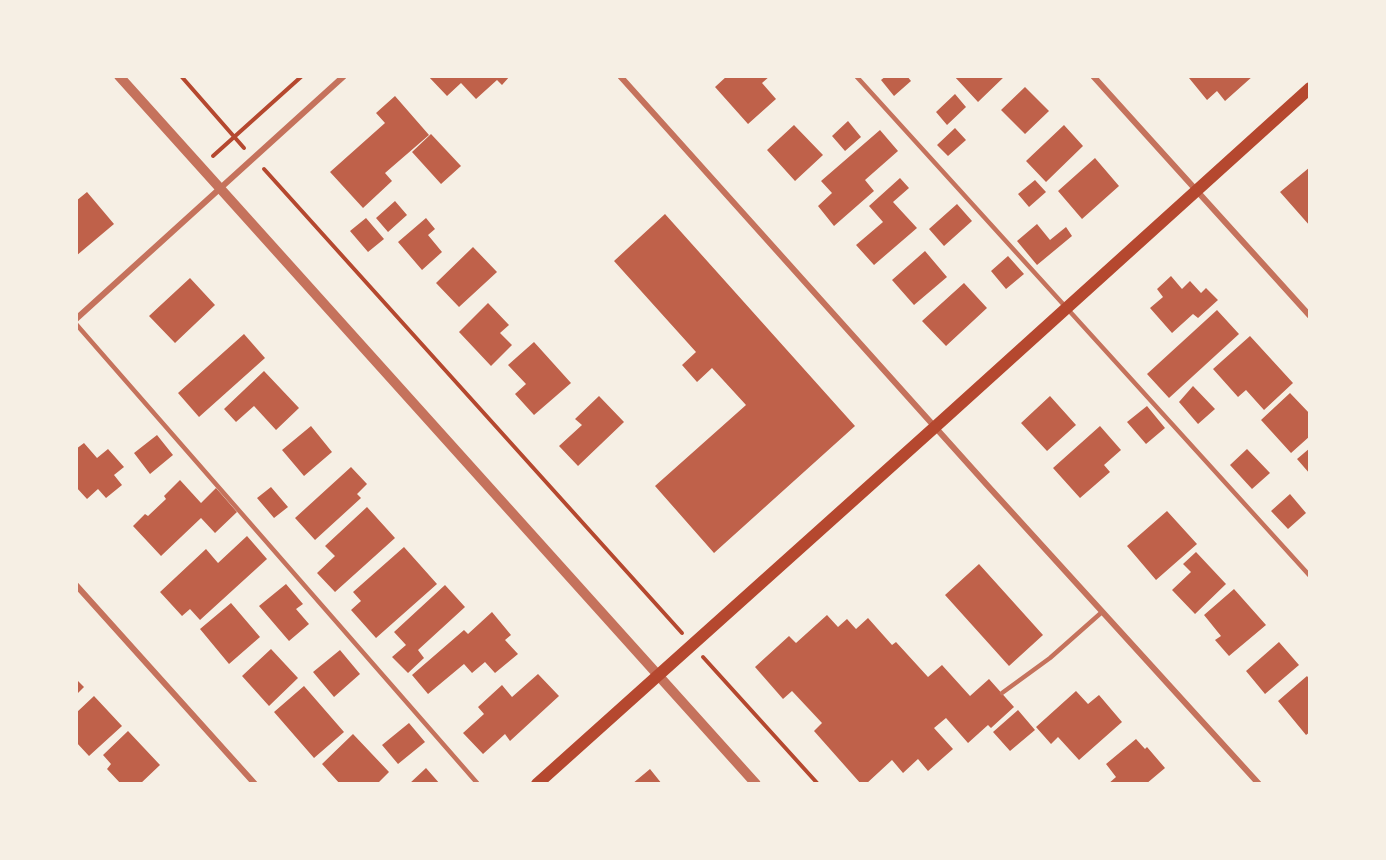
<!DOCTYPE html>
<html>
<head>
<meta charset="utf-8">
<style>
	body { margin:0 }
	#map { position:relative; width:1386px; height:860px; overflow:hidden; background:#f6efe4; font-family:Poppins,sans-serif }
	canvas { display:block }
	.frame { position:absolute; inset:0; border:78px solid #f6efe4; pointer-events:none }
</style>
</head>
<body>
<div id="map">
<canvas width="1386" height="860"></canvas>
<div class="frame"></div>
</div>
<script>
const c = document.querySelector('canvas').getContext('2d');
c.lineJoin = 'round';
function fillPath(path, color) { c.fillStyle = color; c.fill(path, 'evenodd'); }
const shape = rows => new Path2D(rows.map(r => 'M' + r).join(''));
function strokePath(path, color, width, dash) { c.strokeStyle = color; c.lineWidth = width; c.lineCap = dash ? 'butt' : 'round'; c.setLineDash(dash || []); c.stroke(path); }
fillPath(shape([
	[428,76,510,76,502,85,497,80,476,99,461,83,447,96],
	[727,76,770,76,762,83,776,99,748,124,715,87],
	[886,76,907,76,911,81,894,96,881,80],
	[954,76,1005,76,978,102],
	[1190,76,1253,76,1225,101,1217,91,1207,100,1189,78],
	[1025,87,1049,111,1025,134,1001,110],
	[955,94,966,107,947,125,936,112],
	[395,96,429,135,385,173,392,181,363,208,330,172,385,123,376,113],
	[848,121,861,137,845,151,832,136],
	[794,125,823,155,795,181,767,150],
	[1064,125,1083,146,1046,182,1026,161],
	[955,128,966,140,948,156,937,145],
	[880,130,898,151,865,180,874,191,834,226,818,206,832,193,821,181],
	[431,134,461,166,441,184,412,152],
	[1095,158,1119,186,1082,219,1058,191],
	[1310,167,1310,226,1280,192],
	[900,178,909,188,893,202,917,228,874,265,856,245,883,222,869,206],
	[1035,180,1046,192,1029,207,1018,194],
	[87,192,114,224,76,256,76,201],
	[395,201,407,215,388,232,376,218],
	[957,204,972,221,944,246,929,229],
	[665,214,855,426,714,553,655,486,746,405,712,368,697,382,682,365,696,352,614,261],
	[366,218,384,239,368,252,350,231],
	[426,218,435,229,428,235,442,252,422,270,398,242],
	[1037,224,1050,240,1066,227,1072,236,1037,265,1017,241],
	[473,247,497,272,459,307,436,283],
	[925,251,947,277,914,305,892,280],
	[1008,256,1024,274,1006,289,991,271],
	[1171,276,1182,289,1190,281,1201,293,1206,288,1218,300,1198,318,1193,314,1172,333,1150,308,1163,297,1157,289],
	[190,278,215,305,175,343,149,316],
	[964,283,987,308,946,346,922,321],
	[488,303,509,325,500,333,512,345,491,366,459,332],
	[1217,310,1239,334,1169,398,1147,374],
	[244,334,265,358,199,417,178,393],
	[1250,336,1293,383,1264,410,1246,390,1238,397,1213,369],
	[534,342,571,383,534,415,515,394,526,384,508,365],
	[264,371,299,408,276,430,254,406,236,422,224,409],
	[1193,386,1215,409,1198,424,1179,402],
	[1290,393,1310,414,1310,436,1291,453,1261,420],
	[599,396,624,422,578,466,559,446,582,425,575,419],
	[1050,396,1076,425,1047,451,1021,423],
	[1147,406,1165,428,1146,444,1127,422],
	[311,426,332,452,304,476,282,450],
	[1100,426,1121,450,1104,465,1110,472,1080,498,1053,468],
	[157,435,173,455,150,474,134,453],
	[84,443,97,458,108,449,124,467,114,475,122,485,106,498,98,489,87,499,76,487,76,449],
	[1310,448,1310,474,1297,459],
	[1247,449,1270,473,1252,489,1230,465],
	[351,467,367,484,357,494,361,498,315,540,295,518],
	[180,480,201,503,216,488,237,512,215,533,201,518,161,556,133,526,145,514,148,516,166,499,164,496],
	[271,487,288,507,274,518,257,498],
	[1290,494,1306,513,1288,529,1271,511],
	[367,507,395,538,335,592,317,573,335,556,325,546],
	[1167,511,1197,544,1156,580,1127,546],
	[247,536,267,559,200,620,190,609,182,616,160,592,206,549,218,563],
	[404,547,437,584,376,638,351,610,361,601,353,592],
	[1196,552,1226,584,1195,614,1172,590,1191,572,1183,564],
	[979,564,1043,635,1009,666,945,595],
	[286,584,303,604,296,609,309,624,289,641,259,606],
	[445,585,465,607,418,650,424,658,408,673,392,657,406,645,394,632],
	[1234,589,1266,625,1229,656,1215,640,1221,636,1204,615],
	[231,603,260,637,229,664,200,629],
	[492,612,511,635,505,640,518,654,495,673,485,662,472,673,464,664,428,694,412,675,464,630,468,634],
	[827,615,838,627,847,619,856,629,868,618,892,645,896,642,928,677,942,665,970,696,989,679,1014,707,991,728,988,725,968,743,946,718,934,728,953,749,928,771,918,759,903,773,892,760,866,784,861,784,814,731,822,723,792,691,783,699,755,667,789,636,796,643],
	[1279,642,1299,665,1265,694,1246,671],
	[271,649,298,678,269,706,242,676],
	[340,650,360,674,334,697,313,672],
	[538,674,559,696,510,741,505,734,483,754,463,733,484,714,478,707,502,685,512,697],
	[1307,676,1310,680,1310,732,1306,735,1278,701],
	[76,679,84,687,76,695],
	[304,686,344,732,314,758,274,712],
	[1076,691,1088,704,1099,695,1122,722,1079,760,1058,737,1051,744,1036,727],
	[94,696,122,726,89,756,76,742,76,713],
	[1018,710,1035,730,1010,751,993,732],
	[409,723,425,742,398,764,382,745],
	[128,731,160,765,140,784,121,784,107,769,111,764,103,755],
	[353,734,389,772,377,784,340,784,322,764],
	[1136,739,1145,749,1147,747,1165,768,1146,784,1108,784,1116,777,1106,764],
	[426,768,440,784,409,784],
	[650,769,662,784,632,784]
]), '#bf614a');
strokePath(shape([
	[181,76,244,148],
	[213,156,302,76],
	[264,169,682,633],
	[703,657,818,784]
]), '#b5482f', 4);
strokePath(shape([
	[856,76,1310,576],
	[76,324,478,784],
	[1002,693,1050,658,1102,612]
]), '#c5725c', 4.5);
strokePath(shape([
	[620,76,987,485,1259,784],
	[1093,76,1310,316],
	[76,319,344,76],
	[76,585,255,784]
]), '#c5725c', 6);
strokePath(shape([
	[119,76,756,784]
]), '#c5725c', 10);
strokePath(shape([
	[537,784,935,427,1310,88]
]), '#b5482f', 12);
</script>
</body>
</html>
